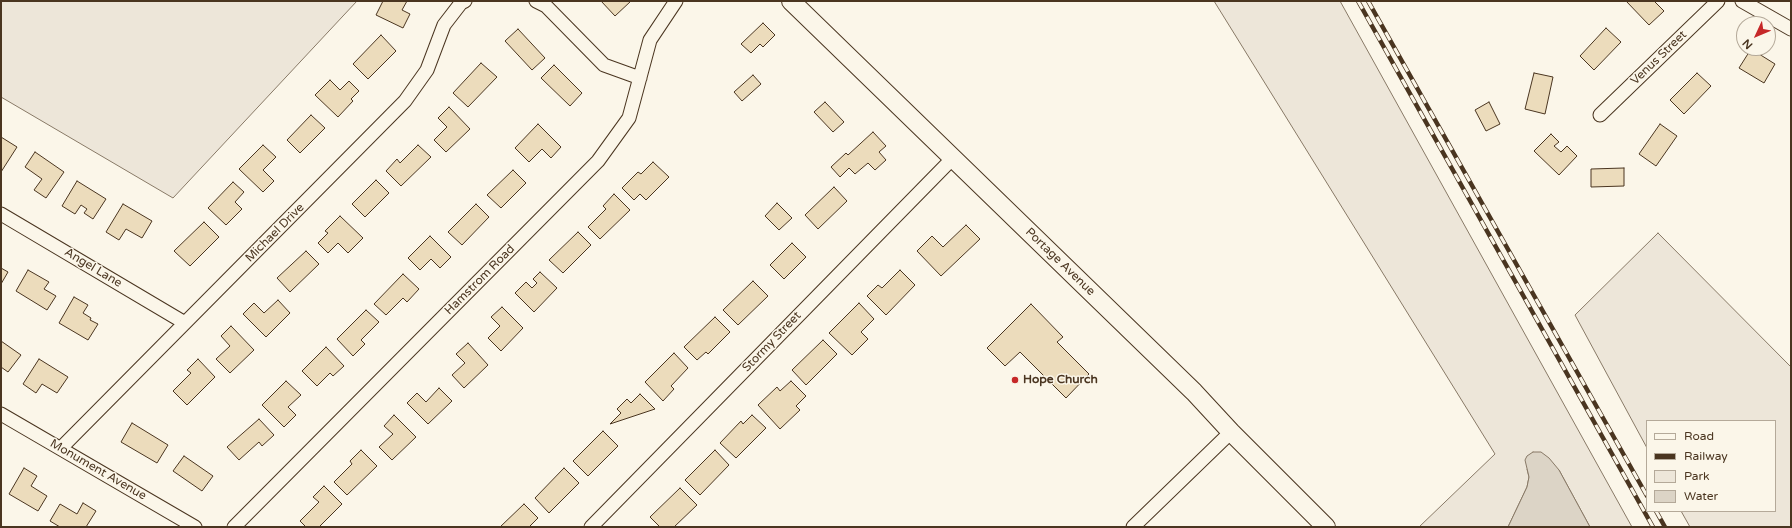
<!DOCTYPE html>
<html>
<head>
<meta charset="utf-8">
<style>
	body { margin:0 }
	#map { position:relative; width:1792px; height:528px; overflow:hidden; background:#fbf6e9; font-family:"Varela Round",sans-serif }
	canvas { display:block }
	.frame { position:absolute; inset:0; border:2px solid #4a3520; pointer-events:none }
	.legend { position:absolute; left:1646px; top:420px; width:130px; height:92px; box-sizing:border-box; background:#fbf6e9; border:1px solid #b4a999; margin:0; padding:5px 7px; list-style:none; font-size:12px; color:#4a3520 }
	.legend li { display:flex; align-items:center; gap:8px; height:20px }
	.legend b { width:20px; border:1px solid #b4a999 }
	.north { position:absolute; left:1736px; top:16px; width:40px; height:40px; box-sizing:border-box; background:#fbf6e9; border:1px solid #b4a999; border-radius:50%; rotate:226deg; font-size:11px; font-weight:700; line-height:16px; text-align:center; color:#4a3520 }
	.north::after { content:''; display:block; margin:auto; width:14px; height:18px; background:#c62828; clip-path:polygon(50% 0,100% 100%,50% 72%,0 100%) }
</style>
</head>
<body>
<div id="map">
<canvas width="1792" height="528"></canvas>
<div class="frame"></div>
<ul class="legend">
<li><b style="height:5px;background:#fbf6e9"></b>Road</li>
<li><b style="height:5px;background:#4a3520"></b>Railway</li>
<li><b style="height:11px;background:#ede6d9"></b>Park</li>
<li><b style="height:11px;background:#dcd4c6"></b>Water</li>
</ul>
<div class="north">N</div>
</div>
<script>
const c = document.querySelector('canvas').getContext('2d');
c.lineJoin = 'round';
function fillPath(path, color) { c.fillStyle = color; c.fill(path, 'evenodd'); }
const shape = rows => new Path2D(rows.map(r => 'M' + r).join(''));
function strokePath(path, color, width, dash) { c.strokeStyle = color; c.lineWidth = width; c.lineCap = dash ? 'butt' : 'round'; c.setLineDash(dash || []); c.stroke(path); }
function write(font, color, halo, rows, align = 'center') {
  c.font = font + ' "Varela Round",sans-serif'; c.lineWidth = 3; c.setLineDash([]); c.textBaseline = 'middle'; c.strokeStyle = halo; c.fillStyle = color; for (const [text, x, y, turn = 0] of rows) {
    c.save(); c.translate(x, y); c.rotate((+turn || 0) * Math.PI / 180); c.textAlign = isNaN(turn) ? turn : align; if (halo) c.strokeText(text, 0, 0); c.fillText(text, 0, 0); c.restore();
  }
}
const green = shape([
	[1,1,357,1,173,198,1,97,1,1],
	[1214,1,1340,1,1632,527,1590,527,1559,470,1527,469,1529,477,1527,487,1508,527,1419,527,1495,454,1214,1],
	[1658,233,1791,367,1791,527,1690,527,1681,511,1775,511,1775,421,1647,421,1647,448,1575,315,1658,233]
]);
fillPath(green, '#ede6d9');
strokePath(green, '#887966', 1);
const water = shape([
	[1533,452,1541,452,1549,458,1559,470,1590,527,1508,527,1527,487,1529,477,1525,460,1527,456,1533,452]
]);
fillPath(water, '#dcd4c6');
strokePath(water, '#887966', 1);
const building = shape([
	[383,1,407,1,402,10,410,14,403,28,376,15,383,1],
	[601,1,631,1,615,16,601,1],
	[1626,1,1654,1,1664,11,1649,25,1626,1],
	[763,23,775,35,763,47,760,44,751,53,741,44,763,23],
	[1606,28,1621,42,1594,70,1580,56,1606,28],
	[518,29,545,58,532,70,505,41,518,29],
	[381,35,396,51,368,79,353,64,381,35],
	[1751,49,1775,64,1764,83,1739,68,1751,49],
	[481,63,497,77,468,107,453,93,481,63],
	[554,65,582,93,570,106,541,78,554,65],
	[1534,73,1553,77,1545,114,1525,109,1534,73],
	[1697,73,1711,86,1684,114,1670,100,1697,73],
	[753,75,761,84,742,101,734,92,753,75],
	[330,80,340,90,349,81,359,91,351,99,353,101,338,117,315,95,330,80],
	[825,102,844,122,833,132,814,112,825,102],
	[1489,102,1500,124,1486,131,1475,110,1489,102],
	[449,107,470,129,446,152,434,140,447,127,438,118,449,107],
	[311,115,325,128,300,153,287,140,311,115],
	[538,124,561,147,551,158,542,149,529,162,515,148,538,124],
	[1660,124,1677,136,1656,166,1639,154,1660,124],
	[873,132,886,146,879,152,886,160,875,170,868,163,855,174,849,168,840,177,831,167,846,153,848,155,873,132],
	[1551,134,1559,142,1554,146,1561,152,1567,146,1577,156,1559,175,1534,151,1551,134],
	[1,137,17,147,1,172,1,137],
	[263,145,276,157,263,170,274,181,263,192,239,169,263,145],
	[418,145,431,157,401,186,386,171,397,159,400,163,418,145],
	[35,152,64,172,46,198,34,190,42,179,25,167,35,152],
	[653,162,669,177,646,200,640,194,634,200,622,188,638,172,641,174,653,162],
	[1624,168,1624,186,1591,187,1591,169,1624,168],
	[513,170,526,183,501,208,487,195,513,170],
	[376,180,389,193,365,217,352,204,376,180],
	[77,181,106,199,93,219,84,213,87,209,81,205,75,214,62,206,77,181],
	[233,182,244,192,235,202,242,209,226,225,208,208,233,182],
	[834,187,847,201,818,229,805,215,834,187],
	[614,194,630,210,600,239,588,227,606,209,603,206,614,194],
	[777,203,792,218,779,230,765,216,777,203],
	[123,204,152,221,142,238,126,229,119,240,106,232,123,204],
	[476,204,489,217,462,245,448,232,476,204],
	[340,216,363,238,348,253,338,243,328,253,318,243,328,233,325,231,340,216],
	[204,222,219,237,190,266,174,251,204,222],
	[966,225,980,239,941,276,917,251,932,236,943,247,966,225],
	[578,232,591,245,563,273,549,260,578,232],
	[430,236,451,257,440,268,431,259,420,270,408,258,430,236],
	[792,243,806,257,784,279,770,265,792,243],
	[306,251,319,264,290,292,277,278,306,251],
	[1,268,8,272,1,284,1,268],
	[28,270,49,282,44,289,56,296,47,310,16,291,28,270],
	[900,270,915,285,886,315,867,296,878,285,882,288,900,270],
	[540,272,557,288,534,312,515,293,526,282,532,288,537,283,533,279,540,272],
	[403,274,419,289,407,302,403,298,386,315,374,304,403,274],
	[753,281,768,296,738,325,723,310,753,281],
	[74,297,88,305,83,313,91,318,90,320,98,324,88,340,59,323,74,297],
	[278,300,290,313,266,337,243,314,254,303,264,313,278,300],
	[859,303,874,319,861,332,868,339,852,355,829,333,859,303],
	[1031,304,1063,337,1057,342,1089,374,1066,398,1020,352,1005,366,987,348,1031,304],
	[502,307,523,328,501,351,488,338,500,326,491,317,502,307],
	[366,310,379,322,361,340,365,344,353,356,337,339,366,310],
	[715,317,730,332,708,354,706,352,697,360,684,347,715,317],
	[231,326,254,350,230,373,216,359,230,346,221,336,231,326],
	[823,340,837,354,806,385,792,370,823,340],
	[1,341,21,355,8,372,1,367,1,341],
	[468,343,488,365,464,388,452,375,465,363,456,354,468,343],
	[326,347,344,366,333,376,330,373,317,386,302,371,326,347],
	[674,353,688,368,671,386,674,389,663,401,645,382,674,353],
	[39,359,68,377,57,393,42,384,36,393,23,384,39,359],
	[198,359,215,377,187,405,173,391,191,373,187,370,198,359],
	[286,381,301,395,288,407,296,415,284,427,262,405,286,381],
	[791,381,806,396,796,406,800,410,780,429,758,405,777,387,780,391,791,381],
	[439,388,452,401,428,424,407,403,417,393,426,402,439,388],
	[640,394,655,409,610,424,621,413,617,409,627,399,631,403,640,394],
	[394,415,416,437,392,460,379,447,393,434,384,426,394,415],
	[752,415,766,428,736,458,720,443,741,421,743,424,752,415],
	[259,419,274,435,262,446,259,442,239,460,227,447,259,419],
	[132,423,168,445,157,463,121,442,132,423],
	[603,431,618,446,588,476,573,461,603,431],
	[361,450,377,466,347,495,334,482,352,464,350,461,361,450],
	[715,450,729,465,700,495,685,480,715,450],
	[184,456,213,476,202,491,173,471,184,456],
	[24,468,37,476,31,486,47,496,38,511,9,494,24,468],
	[564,468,579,483,549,513,535,498,564,468],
	[324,486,342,504,319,527,306,527,300,521,319,502,313,497,324,486],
	[680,488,697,505,674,527,660,527,650,517,680,488],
	[83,503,96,511,86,527,60,527,50,521,60,504,77,514,83,503],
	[524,504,538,518,529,527,500,527,524,504]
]);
fillPath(building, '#ecdcbc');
strokePath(building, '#4a3520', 1);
const street = shape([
	[536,1,546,6,604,65,640,78],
	[1742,1,1791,29],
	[1600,115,1718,1],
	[1,214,185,323],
	[1,414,195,527],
	[61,448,405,101,427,70,444,25,461,3,465,1],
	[234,527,598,161,629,118,650,40,676,1],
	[591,527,953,158],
	[1133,527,1231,432]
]);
const secondary = shape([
	[791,1,1194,392,1231,432,1326,527]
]);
strokePath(street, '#4a3520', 15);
strokePath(secondary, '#4a3520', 20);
strokePath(street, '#fbf6e9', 13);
strokePath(secondary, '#fbf6e9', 18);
const rail = shape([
	[1358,1,1653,527],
	[1368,1,1647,496],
	[1656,511,1665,527]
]);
strokePath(rail, '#4a3520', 4.5);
strokePath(rail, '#fbf6e9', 3, [9]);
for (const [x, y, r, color] of [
	[1015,380,4,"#c62828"]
]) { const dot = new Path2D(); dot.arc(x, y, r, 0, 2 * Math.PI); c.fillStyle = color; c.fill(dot); strokePath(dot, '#fbf6e9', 1.5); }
write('12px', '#4a3520', '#fbf6e9', [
	["Venus Street",1659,58,-44],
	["Michael Drive",275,233,-45],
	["Portage Avenue",1060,262,44],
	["Angel Lane",93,268,31],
	["Hamstrom Road",480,280,-45],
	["Stormy Street",772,342,-46],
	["Monument Avenue",98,470,30]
]);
write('bold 12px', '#4a3520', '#fbf6e9', [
	["Hope Church",1023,380]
], 'left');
</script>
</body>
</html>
